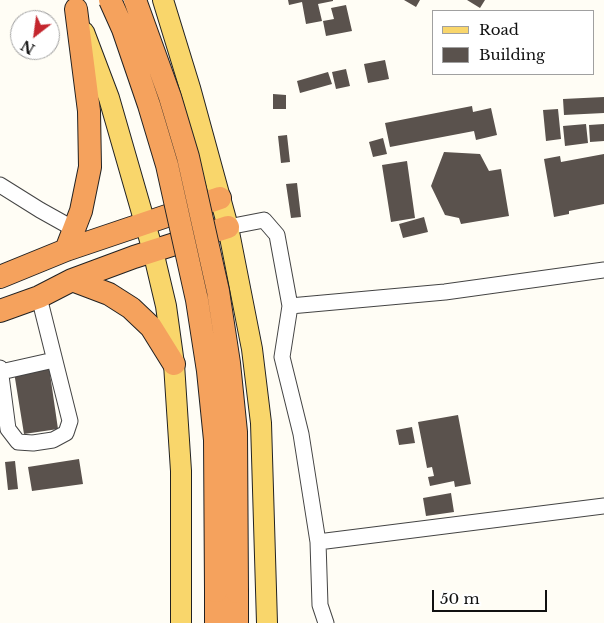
<!DOCTYPE html>
<html>
<head>
<meta charset="utf-8">
<style>
	body { margin:0 }
	#map { position:relative; width:604px; height:623px; overflow:hidden; background:#fffdf5; font-family:"Libre Baskerville",serif }
	canvas { display:block }
	.legend { position:absolute; left:432px; top:10px; width:162px; height:65px; box-sizing:border-box; background:#fff; border:1px solid #a0a0a0; margin:0; padding:6px 9px; list-style:none; font-size:15px; color:#111 }
	.legend li { display:flex; align-items:center; gap:10px; height:25px }
	.legend b { width:25px; border:1px solid #a0a0a0 }
	.north { position:absolute; left:10px; top:10px; width:50px; height:50px; box-sizing:border-box; background:#fff; border:1px solid #a0a0a0; border-radius:50%; rotate:210deg; font-size:14px; font-weight:700; line-height:20px; text-align:center; color:#111 }
	.north::after { content:''; display:block; margin:auto; width:18px; height:22px; background:#c4262e; clip-path:polygon(50% 0,100% 100%,50% 72%,0 100%) }
	.scale { position:absolute; left:432px; top:590px; width:115px; height:22px; box-sizing:border-box; border:2px solid #111; border-top:0; padding-left:6px; font-size:15px; line-height:18px; white-space:nowrap; color:#111; -webkit-text-stroke:4px #fff; paint-order:stroke }
</style>
</head>
<body>
<div id="map">
<canvas width="604" height="623"></canvas>
<ul class="legend">
<li><b style="height:6px;background:#f9d66b"></b>Road</li>
<li><b style="height:14px;background:#5a524d"></b>Building</li>
</ul>
<div class="north">N</div>
<div class="scale">50 m</div>
</div>
<script>
const c = document.querySelector('canvas').getContext('2d');
c.lineJoin = 'round';
function fillPath(path, color) { c.fillStyle = color; c.fill(path, 'evenodd'); }
const shape = rows => new Path2D(rows.map(r => 'M' + r).join(''));
function strokePath(path, color, width, dash) { c.strokeStyle = color; c.lineWidth = width; c.lineCap = dash ? 'butt' : 'round'; c.setLineDash(dash || []); c.stroke(path); }
fillPath(shape([
	[288,0,333,0,333,1,318,4,322,21,306,24,302,2,289,5],
	[404,0,420,0,416,7],
	[467,0,485,0,480,8],
	[346,5,352,31,326,36,323,21,334,19,331,8],
	[385,60,389,79,368,83,364,64],
	[346,69,350,86,336,89,332,72],
	[328,72,332,84,300,93,297,81],
	[273,94,286,95,286,109,273,109],
	[604,97,604,113,564,115,563,99],
	[472,106,473,112,491,108,497,135,476,140,474,131,390,147,385,123],
	[558,109,561,139,546,141,543,110],
	[586,124,588,143,565,146,563,126],
	[604,124,604,141,590,142,589,125],
	[287,135,290,162,281,163,278,136],
	[383,138,387,154,373,157,369,142],
	[444,152,480,154,489,171,501,169,509,216,461,224,459,218,445,215,431,186],
	[604,154,604,204,569,211,569,214,554,217,544,159,560,156,561,162],
	[407,161,415,218,391,222,382,165],
	[297,183,301,217,291,218,286,184],
	[424,217,428,232,403,238,399,224],
	[49,367,58,429,24,434,14,372],
	[458,415,471,484,455,487,454,481,430,486,428,477,434,476,432,467,427,468,418,422],
	[412,427,415,443,399,445,396,430],
	[79,459,83,484,32,491,28,467],
	[15,461,18,489,8,490,5,462],
	[451,493,454,512,426,516,423,498]
]), '#5a524d');
const minor = shape([
	[0,185,40,210,74,229],
	[228,227,264,220,277,235,290,306,282,357,301,434,318,542,320,605,326,623],
	[290,306,445,292,604,270],
	[0,368,8,429,18,442,33,443,53,440,66,433,70,421,39,297],
	[1,372,54,360],
	[318,542,604,506]
]);
const major = shape([
	[163,0,190,88,228,227,252,349,261,423,267,623],
	[84,32,109,98,153,251,166,306,174,364,181,471,181,623]
]);
const highway = shape([
	[66,250,81,211,90,167,89,111,76,9],
	[0,277,66,250,220,198],
	[72,280,109,294,131,308,151,327,174,364],
	[0,311,39,297,72,280,134,257,228,227],
	[216,623,216,591],
	[237,623,237,592]
]);
strokePath(minor, '#444', 17);
strokePath(major, '#222', 22);
strokePath(highway, '#222', 24);
strokePath(minor, '#fff', 15);
strokePath(major, '#f9d66b', 20);
strokePath(highway, '#f5a25d', 22);
const highwayBridge = shape([
	[110,0,123,29,149,105,167,165,197,300,208,371,215,440,216,591],
	[135,0,170,97,188,157,218,291,229,363,236,432,237,592]
]);
strokePath(highwayBridge, '#222', 24, []);
strokePath(highwayBridge, '#f5a25d', 22);
</script>
</body>
</html>
